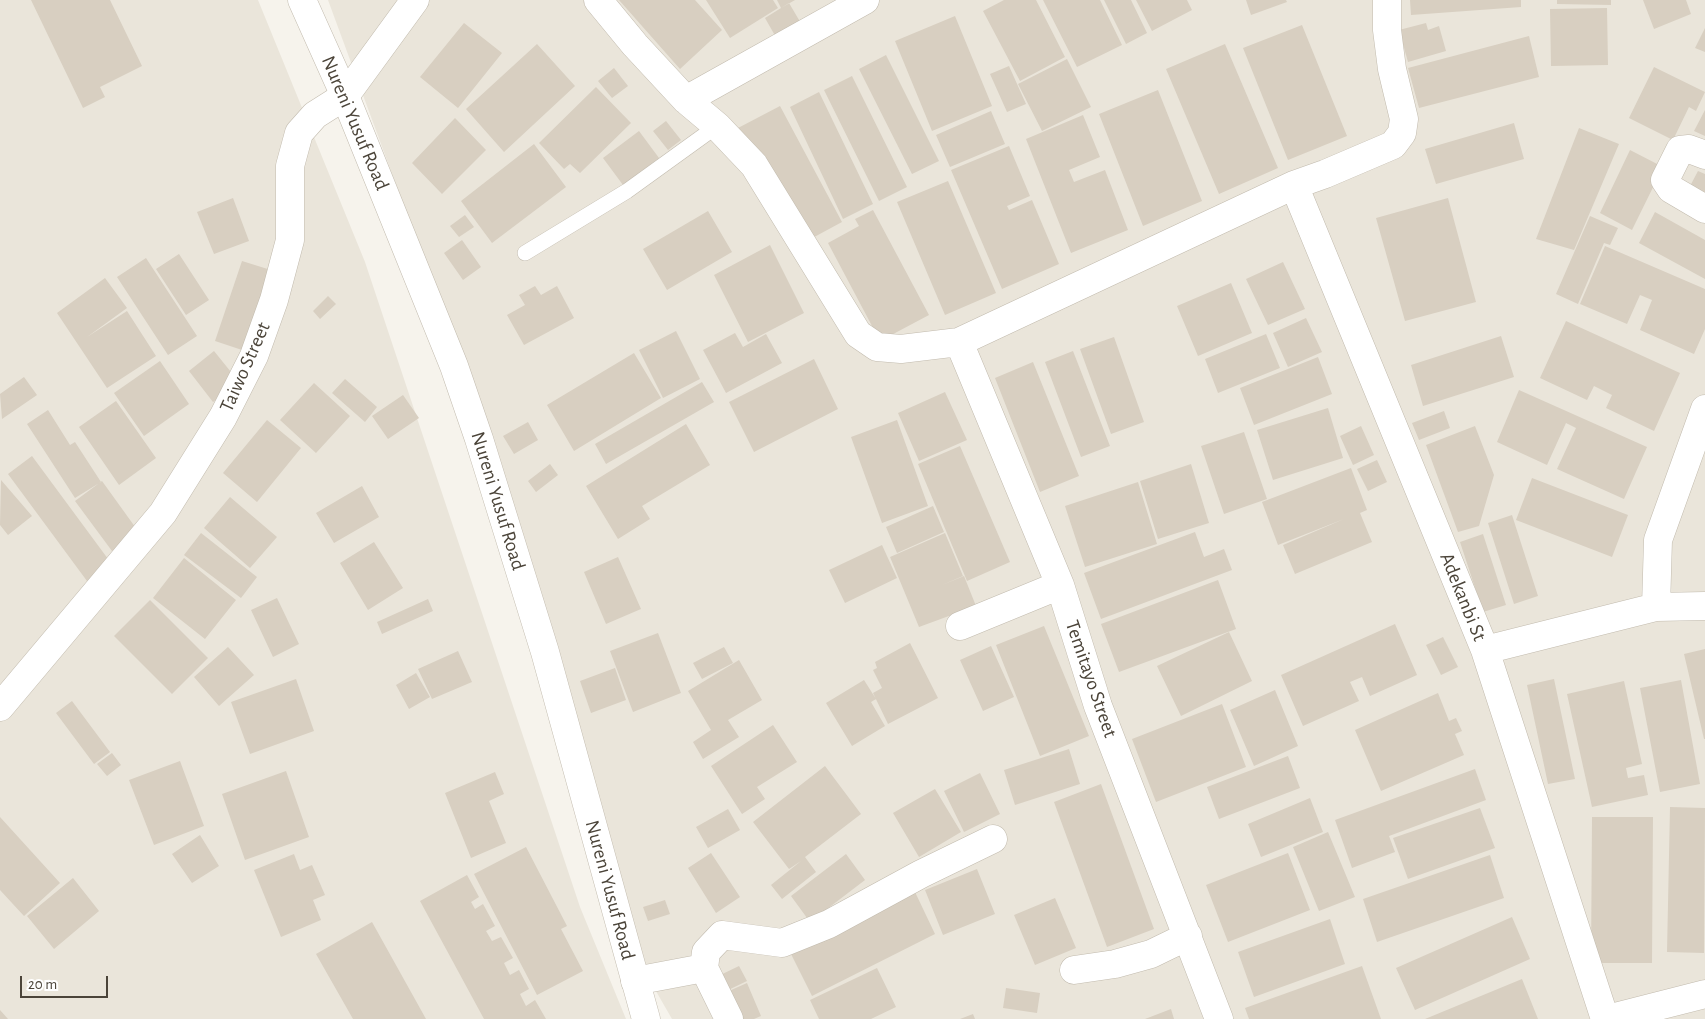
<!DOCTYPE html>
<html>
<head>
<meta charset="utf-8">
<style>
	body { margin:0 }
	#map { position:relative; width:1705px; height:1019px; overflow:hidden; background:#f6f3ec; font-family:"Alegreya Sans",sans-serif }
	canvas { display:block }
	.scale { position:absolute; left:20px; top:976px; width:88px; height:22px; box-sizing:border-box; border:2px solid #4b4439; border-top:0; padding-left:6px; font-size:15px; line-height:18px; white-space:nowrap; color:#4b4439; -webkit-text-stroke:4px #fff; paint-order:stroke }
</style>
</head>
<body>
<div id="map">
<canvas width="1705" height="1019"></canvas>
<div class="scale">20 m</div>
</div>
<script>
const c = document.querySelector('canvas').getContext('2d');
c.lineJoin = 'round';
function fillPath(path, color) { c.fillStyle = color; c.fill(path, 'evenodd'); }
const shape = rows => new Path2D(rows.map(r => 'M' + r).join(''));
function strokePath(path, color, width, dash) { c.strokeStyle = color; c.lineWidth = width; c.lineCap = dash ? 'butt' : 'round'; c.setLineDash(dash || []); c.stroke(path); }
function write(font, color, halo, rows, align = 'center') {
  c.font = font + ' "Alegreya Sans",sans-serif'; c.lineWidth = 4.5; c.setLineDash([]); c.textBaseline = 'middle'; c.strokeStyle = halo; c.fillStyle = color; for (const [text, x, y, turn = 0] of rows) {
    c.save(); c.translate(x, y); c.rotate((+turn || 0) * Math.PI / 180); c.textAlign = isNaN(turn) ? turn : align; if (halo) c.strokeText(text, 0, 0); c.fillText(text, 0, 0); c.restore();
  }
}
fillPath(shape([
	[0,0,258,0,365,262,580,907,626,1019,0,1019],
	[328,0,1705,0,1705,1019,672,1019,649,979,455,345]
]), '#eae5da');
fillPath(shape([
	[31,0,110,0,142,66,100,87,105,97,83,108],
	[619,0,695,0,722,30,680,69],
	[706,0,773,0,778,8,730,38],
	[777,0,795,0,781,8],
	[1004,0,1036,0,1065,57,1020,81,983,11],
	[1043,0,1100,0,1122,45,1077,67],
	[1104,0,1131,0,1147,33,1126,44],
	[1136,0,1187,0,1192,10,1152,31],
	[1246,0,1286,0,1287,2,1251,15],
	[1410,0,1521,0,1521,7,1411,15],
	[1557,0,1611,0,1611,5,1557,4],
	[1643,0,1686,0,1691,14,1654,29],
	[789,3,802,25,777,39,765,18],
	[1607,8,1608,65,1551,66,1550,9],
	[955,16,992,106,932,131,895,41],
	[464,23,502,53,458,108,420,77],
	[1426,23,1428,30,1439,26,1446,51,1408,62,1399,30],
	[1302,25,1347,136,1288,160,1243,48],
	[1705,28,1705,52,1695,48],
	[1529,36,1539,77,1419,108,1408,68],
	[537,44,575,86,504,152,466,109],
	[1225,44,1278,168,1219,194,1166,69],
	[886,55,939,161,912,174,859,69],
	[1067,59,1091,107,1042,131,1018,84],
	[1009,66,1026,104,1007,112,990,74],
	[1654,67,1705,92,1696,111,1689,107,1673,140,1629,118],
	[614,68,628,86,612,98,598,81],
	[852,76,907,187,879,201,824,90],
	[596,87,631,123,580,173,570,164,564,169,539,143],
	[1158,90,1202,201,1143,226,1099,114],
	[819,92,873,204,843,219,790,107],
	[780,106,842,222,805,242,738,128],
	[1705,110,1705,136,1694,131],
	[991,111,1005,144,950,167,936,135],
	[1083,115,1100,157,1069,170,1074,182,1105,170,1128,230,1071,253,1026,139],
	[455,118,486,150,442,194,412,163],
	[666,121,681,140,668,150,653,131],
	[1514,123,1524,159,1436,184,1425,149],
	[1579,128,1619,144,1574,250,1536,239],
	[639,131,659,158,623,185,603,158],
	[534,144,566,187,492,243,461,201],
	[1009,146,1030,196,1007,206,1009,210,1032,200,1059,264,1002,289,951,170],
	[1630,150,1663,167,1632,230,1600,213],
	[1698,171,1705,174,1705,196,1689,188],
	[948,181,996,293,945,315,897,202],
	[233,198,249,241,214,254,197,212],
	[1448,198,1476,302,1405,321,1376,218],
	[873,210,929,315,880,341,828,243,859,226,855,219],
	[708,211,732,252,667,290,643,249],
	[1655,212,1705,240,1705,279,1639,243],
	[465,215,474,227,459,237,450,226],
	[1590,216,1618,228,1610,245,1604,243,1578,304,1556,294],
	[462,240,481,267,463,280,444,253],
	[770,245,804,313,748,342,714,275],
	[1605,246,1705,289,1705,329,1694,354,1640,330,1652,300,1640,295,1627,324,1580,304],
	[179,254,209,300,186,315,156,269],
	[146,258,197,336,168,355,117,277],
	[242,261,274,271,248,352,215,341],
	[1283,262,1305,309,1268,325,1246,279],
	[105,278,127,308,87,337,127,311,156,356,107,388,57,313],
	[1231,283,1252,333,1198,356,1177,306],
	[535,286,541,295,557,286,574,318,524,345,507,315,525,305,519,295],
	[328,296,336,304,320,319,313,311],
	[1306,318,1322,352,1288,367,1273,333],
	[1566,321,1680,373,1654,431,1606,408,1612,395,1594,386,1587,400,1540,378],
	[676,331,700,379,663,398,639,350],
	[735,333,743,347,766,334,782,363,726,393,703,350],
	[1266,334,1280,368,1218,393,1205,359],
	[1501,336,1514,377,1423,406,1411,365],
	[1114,337,1144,422,1111,434,1080,349],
	[214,351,239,382,213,402,189,371],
	[1073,351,1110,446,1081,457,1045,362],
	[634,353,661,398,574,451,547,405],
	[1318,357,1332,394,1254,425,1240,388],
	[814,359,838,409,754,452,729,402],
	[160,361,189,404,144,436,114,393],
	[1033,362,1079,476,1040,492,995,378],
	[24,377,37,395,2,419,0,394],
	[345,379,377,407,365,422,332,393],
	[702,382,714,402,606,464,595,444],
	[314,383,350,416,316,453,280,420],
	[1519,390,1647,447,1624,499,1557,469,1576,428,1566,423,1547,465,1497,442],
	[945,392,967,440,919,461,898,413],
	[403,395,419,418,388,439,372,416],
	[116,401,156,458,119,485,79,427],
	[1328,408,1343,458,1273,480,1257,430],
	[48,410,70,445,75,442,101,482,75,498,27,424],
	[1444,411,1450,428,1419,440,1412,423],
	[267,420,301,448,257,502,223,473],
	[897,420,928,506,882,523,851,437],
	[528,422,538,440,514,454,503,436],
	[686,424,710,465,642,506,650,519,618,539,586,486],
	[1361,426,1374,455,1353,465,1340,436],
	[1475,426,1494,475,1479,526,1458,532,1426,445],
	[1244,432,1267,499,1224,514,1201,446],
	[960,446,1010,562,967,581,918,464],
	[32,456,111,563,87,581,8,474],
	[1377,460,1387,482,1368,491,1357,469],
	[550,464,558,475,536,492,528,481],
	[1191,464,1209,523,1158,539,1140,481],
	[1351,468,1367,510,1360,513,1372,542,1295,574,1283,545,1344,519,1278,545,1262,502],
	[1532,478,1628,515,1612,557,1516,520],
	[1,480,32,516,8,535,0,525],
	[102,481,138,531,112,551,75,501],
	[1138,482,1157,544,1085,567,1065,506],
	[362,486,379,517,334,543,316,513],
	[230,497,277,537,250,568,204,528],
	[933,506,944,532,897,553,886,527],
	[1512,515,1538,596,1514,604,1488,523],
	[1195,532,1204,557,1224,549,1232,570,1101,619,1084,573],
	[201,533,257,577,241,598,184,555],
	[945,533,963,576,942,585,964,576,976,606,919,627,890,557],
	[1483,534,1506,605,1483,612,1460,542],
	[374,542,403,588,368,610,340,563],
	[882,545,897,578,845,603,829,570],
	[618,557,641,609,606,624,584,572],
	[184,558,236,600,205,639,153,598],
	[1218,580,1236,629,1119,672,1101,624],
	[277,598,299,644,273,657,251,610],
	[428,599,433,611,382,634,377,622],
	[150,600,208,658,172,694,114,636],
	[1395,624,1417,675,1370,696,1362,677,1350,682,1359,701,1303,726,1281,675],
	[1044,626,1089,736,1040,756,996,645],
	[1229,632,1252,681,1181,716,1157,666],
	[658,633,681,693,633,712,610,651],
	[1443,637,1458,667,1441,675,1426,645],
	[910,643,938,698,888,724,873,693,882,688,873,670,877,668,875,662],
	[991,646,1014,697,983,711,960,660],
	[228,647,254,675,219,706,194,677],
	[724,647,733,663,702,679,693,663],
	[1705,649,1705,739,1704,739,1684,654],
	[458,651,472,682,432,699,418,669],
	[739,660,762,700,728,720,739,737,703,759,693,742,711,730,688,691],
	[615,668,626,700,591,713,580,681],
	[416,673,430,697,409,709,396,685],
	[296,679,314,731,250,754,231,702],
	[1554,679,1575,779,1548,784,1527,685],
	[864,680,876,699,871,702,885,726,852,746,826,703],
	[1681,680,1700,784,1660,792,1640,688],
	[1624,681,1642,764,1626,768,1628,778,1644,775,1648,795,1592,807,1567,694],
	[1275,690,1298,746,1254,766,1230,710],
	[1438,693,1449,721,1456,718,1462,731,1455,734,1464,755,1381,791,1355,730],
	[72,701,110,752,94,764,56,713],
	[1222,704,1246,767,1156,802,1132,739],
	[773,725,797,762,757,787,765,799,742,814,711,766],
	[1069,749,1080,784,1015,805,1004,770],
	[112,753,121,765,107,776,97,764],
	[1288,756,1300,788,1219,819,1207,787],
	[180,761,204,826,154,845,129,780],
	[825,766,861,814,805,857,816,872,782,899,771,885,801,861,789,869,753,822],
	[1475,769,1486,800,1389,836,1395,852,1352,868,1335,820],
	[286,771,309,837,245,860,222,794],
	[495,772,504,794,489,801,506,843,471,858,445,793],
	[980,773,1000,814,964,832,944,791],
	[1101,784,1154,929,1107,947,1054,802],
	[935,789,961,832,919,857,893,813],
	[1310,798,1323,832,1261,857,1248,824],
	[1670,807,1705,808,1704,953,1667,952],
	[1480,808,1495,848,1408,879,1393,838],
	[728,809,740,830,708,848,696,827],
	[0,817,60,883,24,916,0,890],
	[1592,817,1653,817,1652,963,1591,963],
	[1328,832,1355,897,1319,911,1293,847],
	[200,835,219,866,192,883,172,854],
	[526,847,567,926,561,929,583,971,537,995,474,874],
	[711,853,740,897,716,913,688,868],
	[1288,853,1310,910,1228,942,1206,885],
	[294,854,300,870,312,865,325,895,313,900,321,920,281,937,254,870],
	[846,854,865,880,810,922,791,896],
	[1490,855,1504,898,1377,942,1363,899],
	[977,869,995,914,943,935,925,890],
	[467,875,479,897,471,902,475,909,483,904,495,926,486,931,492,941,501,937,513,958,504,963,510,975,519,970,529,989,520,994,526,1006,535,1000,546,1019,484,1019,420,901],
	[73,878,99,911,54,949,27,916],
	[915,892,935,934,812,996,791,954],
	[1055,898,1076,948,1035,965,1014,915],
	[665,900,670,914,648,921,643,907],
	[1512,917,1530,959,1415,1010,1396,968],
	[1330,919,1345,964,1254,997,1238,952],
	[372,922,426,1019,353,1019,316,954],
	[739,966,747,981,720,994,712,979],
	[1362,966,1381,1019,1249,1019,1245,1008],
	[877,968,896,1007,871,1019,819,1019,810,1000],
	[1522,979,1538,1019,1425,1019],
	[747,983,761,1016,754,1019,741,1019,729,991],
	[1006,988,1040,993,1037,1013,1003,1008],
	[1171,1009,1174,1019,1145,1019],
	[0,1010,8,1019,0,1019],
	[973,1014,975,1019,960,1019]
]), '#d8cfc1');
const service = shape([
	[525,253,627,191,717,126]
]);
const minor = shape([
	[598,0,635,45,686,100,717,126,754,165,858,334,877,347,901,349,959,342,1294,185,1325,174,1393,145,1402,133,1404,119,1392,69,1387,30,1387,0],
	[686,100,865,0],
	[1705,155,1689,149,1680,150,1665,180,1671,189,1705,209],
	[1294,185,1485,650,1605,1019],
	[959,342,1060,585,1098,706,1219,1019],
	[1656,607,1658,540,1705,409],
	[960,626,1060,585],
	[1485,650,1656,607,1705,606],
	[0,707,163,513,223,417,254,356,274,300,290,240,290,166,299,133,315,115,345,96,415,0],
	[1074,970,1115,964,1151,954,1188,936],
	[635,981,704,968],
	[729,1019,704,968,706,952,722,935,782,943,829,924,921,874,993,839],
	[1607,1019,1705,994]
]);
const tertiary = shape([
	[302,0,345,96,454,366,479,439,545,652,646,1019]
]);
strokePath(service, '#c2bbae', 16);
strokePath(minor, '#c2bbae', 29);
strokePath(tertiary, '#c2bbae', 29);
strokePath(service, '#fff', 15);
strokePath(minor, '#fff', 28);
strokePath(tertiary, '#fff', 28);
write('20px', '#4b4439', '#fff', [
	["Nureni Yusuf Road",355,123,67],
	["Taiwo Street",245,367,-66],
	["Nureni Yusuf Road",498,501,73],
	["Adekanbi St",1463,597,68],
	["Temitayo Street",1091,679,71],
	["Nureni Yusuf Road",610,890,75]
]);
</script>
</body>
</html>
